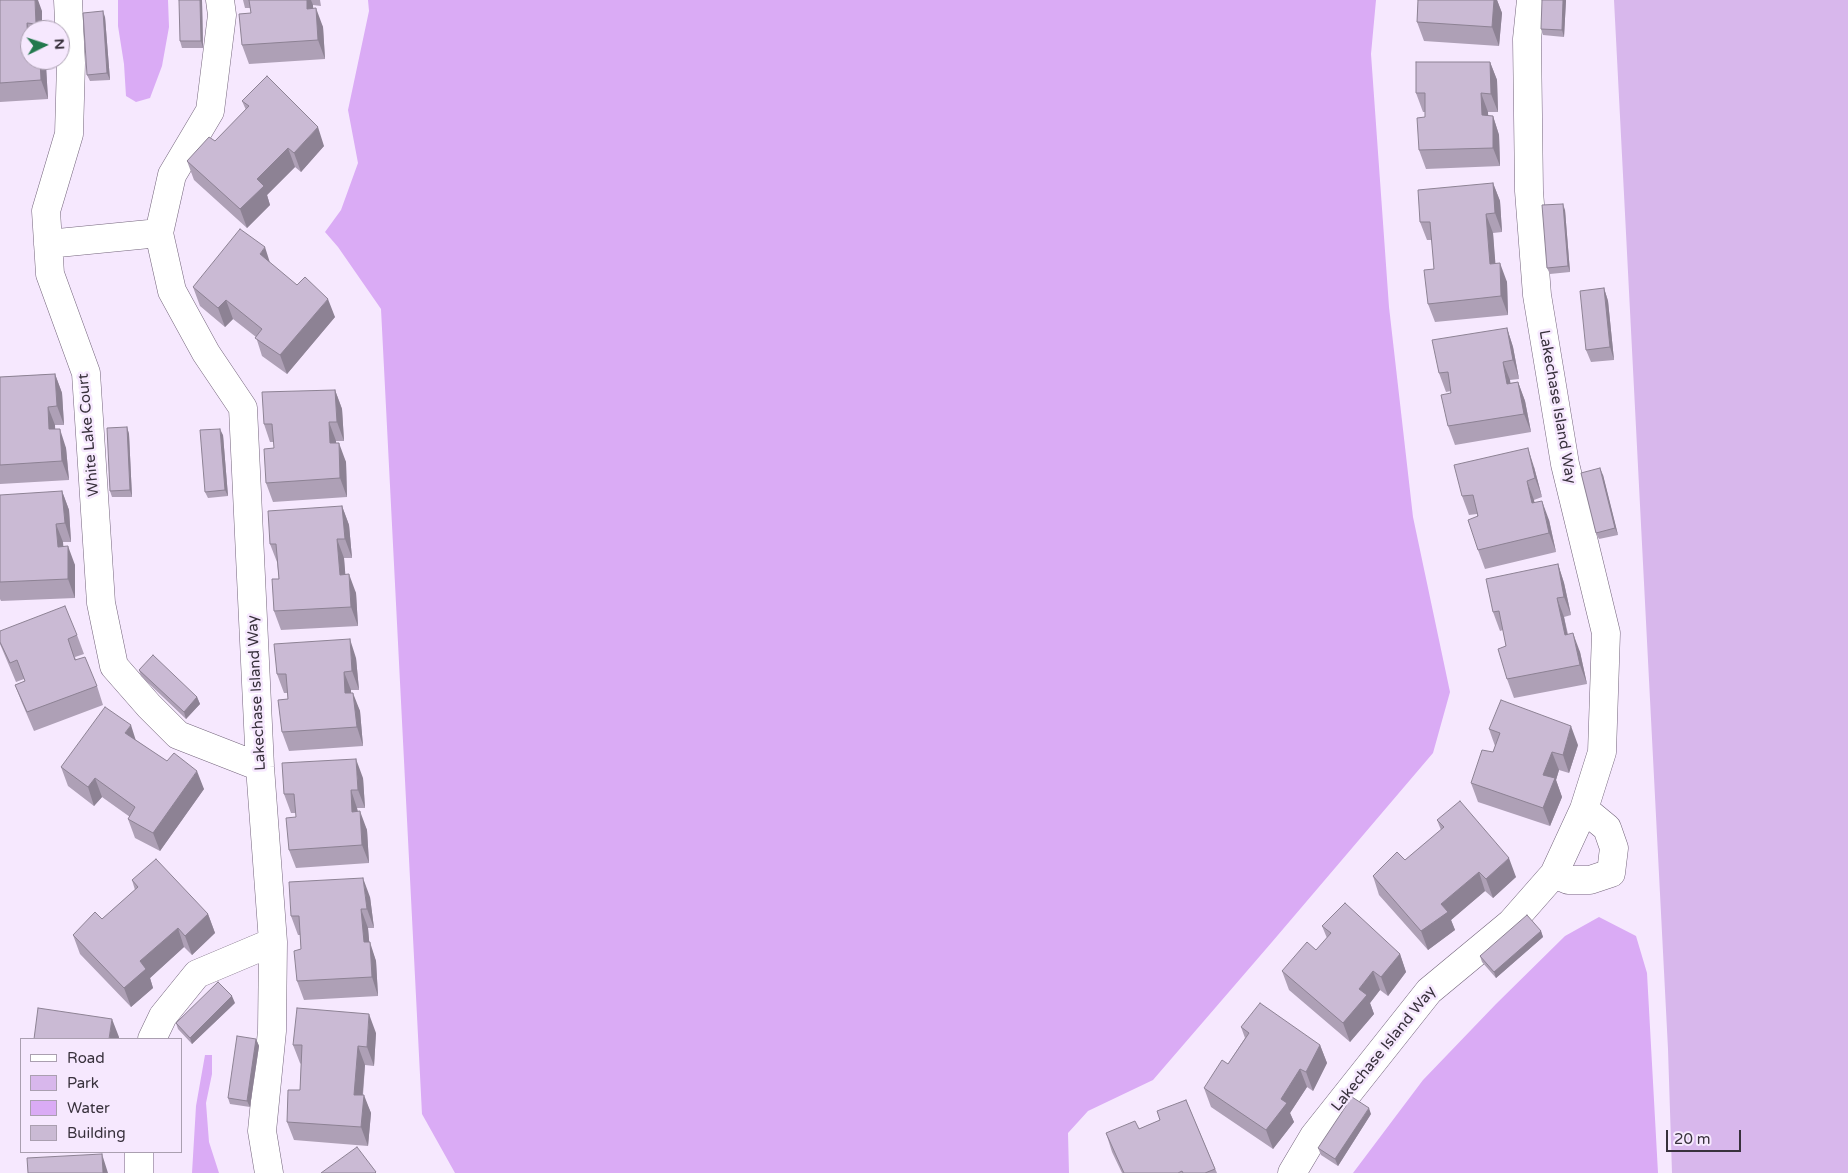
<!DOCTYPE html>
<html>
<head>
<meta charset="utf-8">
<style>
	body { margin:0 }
	#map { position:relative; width:1848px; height:1173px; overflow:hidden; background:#f6e8fe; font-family:"Varela Round",sans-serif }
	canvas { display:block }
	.legend { position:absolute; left:20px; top:1038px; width:162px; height:115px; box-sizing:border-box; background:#f6e8fe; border:1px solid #aa9fb0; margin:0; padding:6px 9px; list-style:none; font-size:15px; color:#38313c }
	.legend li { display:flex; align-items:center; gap:10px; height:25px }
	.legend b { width:25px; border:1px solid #aa9fb0 }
	.north { position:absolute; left:20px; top:20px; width:50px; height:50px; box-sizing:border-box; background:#f6e8fe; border:1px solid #aa9fb0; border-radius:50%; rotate:86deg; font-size:14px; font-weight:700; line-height:20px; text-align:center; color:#38313c }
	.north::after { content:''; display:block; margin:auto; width:18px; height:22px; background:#22794d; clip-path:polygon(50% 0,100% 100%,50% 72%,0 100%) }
	.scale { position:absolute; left:1666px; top:1130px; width:75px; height:22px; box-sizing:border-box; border:2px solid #38313c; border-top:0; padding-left:6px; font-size:15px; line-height:18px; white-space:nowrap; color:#38313c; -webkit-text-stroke:4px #f6e8fe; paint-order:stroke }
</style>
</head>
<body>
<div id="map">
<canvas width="1848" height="1173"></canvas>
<ul class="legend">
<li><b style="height:6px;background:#fff"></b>Road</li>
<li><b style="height:14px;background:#d8b7ec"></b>Park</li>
<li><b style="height:14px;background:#daabf5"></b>Water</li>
<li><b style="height:14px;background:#cabad4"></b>Building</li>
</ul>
<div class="north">N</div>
<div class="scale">20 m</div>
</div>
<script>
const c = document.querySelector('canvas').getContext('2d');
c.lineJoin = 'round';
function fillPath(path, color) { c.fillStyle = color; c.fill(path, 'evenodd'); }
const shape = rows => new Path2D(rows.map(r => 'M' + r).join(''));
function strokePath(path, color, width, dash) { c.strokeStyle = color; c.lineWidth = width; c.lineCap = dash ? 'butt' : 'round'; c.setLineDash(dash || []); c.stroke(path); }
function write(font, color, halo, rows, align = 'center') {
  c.font = font + ' "Varela Round",sans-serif'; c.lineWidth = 5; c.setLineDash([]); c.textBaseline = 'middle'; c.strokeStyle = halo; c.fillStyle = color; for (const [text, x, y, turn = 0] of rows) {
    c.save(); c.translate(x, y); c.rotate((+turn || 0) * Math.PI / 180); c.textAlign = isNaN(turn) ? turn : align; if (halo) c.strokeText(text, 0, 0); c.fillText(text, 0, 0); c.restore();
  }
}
fillPath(shape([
	[1614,0,1848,0,1848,1173,1672,1173,1668,1049]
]), '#d8b7ec');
fillPath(shape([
	[118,0,168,0,169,27,162,66,150,98,136,102,126,96,124,64,118,26],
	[368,0,1376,0,1371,54,1389,307,1413,517,1450,692,1433,753,1272,942,1153,1080,1088,1111,1068,1133,1069,1173,455,1173,422,1114,381,309,338,247,325,232,341,210,358,163,348,110,369,11],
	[1599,917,1636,936,1647,973,1658,1173,1353,1173,1423,1080,1496,1004,1565,936],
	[205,1055,212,1055,212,1074,206,1103,209,1142,219,1173,192,1173,196,1106]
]), '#daabf5');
const minor = shape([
	[68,0,71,63,69,134,46,211,50,274,86,373,101,603,114,666,149,706,178,735,260,767],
	[220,0,222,15,210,111,172,175,159,233,172,291,206,353,243,408,260,767,273,942,272,1031,262,1131,269,1173],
	[48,244,159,233],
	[1554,874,1568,880,1590,880,1611,873,1614,848,1607,828,1584,809],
	[152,1039,163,1016,197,974,273,942],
	[139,1152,139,1173],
	[1292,1173,1314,1136,1429,991,1511,923,1554,874,1584,809,1602,752,1606,633,1565,464,1537,295,1529,191,1527,39,1531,0]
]);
strokePath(minor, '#74657c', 29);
strokePath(minor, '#fff', 28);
fillPath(shape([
	[0,0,42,11,42,30,30,30,30,60,43,60,46,66,48,99,0,102],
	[202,0,203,48,182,48,180,41],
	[243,0,320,0,321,6,313,5,313,8,323,27,325,59,249,64,242,45,251,13,250,8,245,8],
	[1418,0,1497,0,1502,13,1499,46,1424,41,1417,22],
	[1566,0,1564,37,1543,35,1541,29],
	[105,17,110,80,90,81,87,75],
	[1490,62,1497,80,1498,112,1488,112,1488,116,1493,116,1499,135,1500,166,1426,169,1419,150,1425,117,1425,112,1423,112,1416,93],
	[242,101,324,146,301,172,295,167,267,195,270,205,247,228,194,180,187,161,215,141,246,110],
	[1493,183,1500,201,1502,232,1493,233,1495,264,1507,282,1508,315,1435,322,1428,304,1434,269,1432,240,1427,240,1420,222],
	[1565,210,1570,272,1550,274,1547,268],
	[270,263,335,317,287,374,262,356,256,337,233,319,225,327,200,306,193,287],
	[1604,288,1608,301,1614,360,1591,362,1586,350],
	[1507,328,1513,347,1519,379,1510,380,1510,383,1518,382,1525,401,1531,432,1455,445,1448,426,1451,391,1446,392,1439,373],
	[55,374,62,393,64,425,55,425,55,429,66,448,69,480,0,484,0,377],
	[335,390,342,409,344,441,336,441,336,443,346,462,347,497,273,502,266,483,274,448,274,442,270,442,264,424],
	[127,427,129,434,132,497,112,497,110,491],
	[223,435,228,496,208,498,205,492],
	[1534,467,1542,497,1534,500,1534,503,1549,520,1556,552,1485,569,1478,550,1477,514,1469,515,1462,496],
	[1603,475,1618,535,1599,539,1596,533],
	[62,491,69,510,71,542,63,542,63,547,75,565,75,598,1,601,0,599,0,551],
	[342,506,349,525,352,558,344,558,345,574,356,593,358,626,281,630,274,611,279,579,277,562,270,544],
	[1558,564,1564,583,1571,615,1564,617,1568,634,1580,652,1587,684,1514,698,1507,679,1506,646,1503,630,1500,631,1493,612],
	[0,631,77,635,84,654,75,657,76,660,97,686,103,705,34,731,22,703,15,685,25,681,24,679,16,682,0,644],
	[356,658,359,690,351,690,351,693,360,711,363,746,289,751,282,732,288,699,287,693,284,693,277,674],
	[139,670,197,697,200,704,186,719,141,676],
	[1489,729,1578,745,1569,773,1559,770,1556,780,1562,797,1550,826,1478,802,1471,783,1493,752,1495,746],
	[136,740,204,789,160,851,135,838,128,819,130,817,102,797,94,806,68,786,61,767],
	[363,778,365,808,357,808,358,811,367,830,369,863,296,868,289,850,296,817,296,813,291,813,284,794],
	[1437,820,1516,877,1493,898,1485,891,1451,920,1455,930,1428,950,1379,895,1373,876,1405,860,1441,830],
	[132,880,208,914,215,933,192,955,184,947,150,978,153,988,131,1007,80,954,73,935,102,919,135,890],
	[370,897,374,928,368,928,369,942,376,961,378,996,304,1000,297,981,301,949,300,935,298,935,291,916],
	[1322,926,1400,954,1406,972,1388,996,1380,990,1370,1003,1374,1014,1350,1042,1289,990,1282,971,1316,950,1327,938],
	[1541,931,1543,937,1496,978,1482,962,1480,956],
	[235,1003,192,1044,178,1029,176,1023],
	[1241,1027,1320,1045,1327,1063,1313,1091,1307,1087,1290,1113,1294,1122,1273,1149,1211,1107,1204,1088,1228,1064,1245,1038],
	[376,1033,374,1066,365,1065,363,1095,371,1113,368,1146,294,1140,287,1122,300,1090,301,1064,300,1063,293,1045],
	[256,1039,259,1046,250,1107,230,1104,228,1098],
	[1186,1100,1217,1173,1122,1173,1112,1152,1106,1133,1139,1129,1160,1120],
	[1371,1114,1338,1166,1321,1155,1318,1148]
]), '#aea0b6');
fillPath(shape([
	[35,0,38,0,42,11,42,30,39,30,36,24],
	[200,0,202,0,203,48,201,41],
	[307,0,311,0,313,5,314,27,307,9],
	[1494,0,1497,0,1502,13,1499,46,1492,27],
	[1563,0,1566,0,1564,37,1562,30],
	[316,8,323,27,325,59,318,40],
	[103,11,105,17,110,80,107,73],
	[27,23,30,32,30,51,28,47],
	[40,60,43,60,46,66,48,99,41,80],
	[1490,62,1497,80,1498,112,1491,94],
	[1481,93,1488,112,1489,134,1482,115],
	[1493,116,1499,135,1500,166,1493,148],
	[318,127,324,146,301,172,294,153],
	[288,148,295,167,267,195,270,205,247,228,240,209,257,179],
	[1493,183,1500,201,1502,232,1495,213],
	[1563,204,1565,210,1570,272,1568,266],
	[1486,214,1493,233,1497,283,1490,264],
	[265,247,271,266,260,254],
	[1500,263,1507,282,1508,315,1501,296],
	[1604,288,1608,301,1614,360,1610,347],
	[328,299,335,317,287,374,280,355],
	[226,300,233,319,225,327,218,308],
	[1507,328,1513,347,1519,379,1513,360],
	[1503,362,1510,380,1514,403,1507,384],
	[55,374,62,393,64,425,57,406],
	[1518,382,1525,401,1531,432,1524,414],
	[335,390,342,409,344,441,337,422],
	[48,407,55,425,56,447,49,429],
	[329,422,336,441,337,461,330,443],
	[127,427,129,434,132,497,130,490],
	[60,429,66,448,69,480,62,461],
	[220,429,223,435,228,496,225,490],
	[339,443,346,462,347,497,340,478],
	[1528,448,1534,467,1542,497,1535,478],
	[1600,468,1603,475,1618,535,1615,528],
	[1527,481,1534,500,1539,522,1532,503],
	[62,491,69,510,71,542,65,523],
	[1542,501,1549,520,1556,552,1549,533],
	[342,506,349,525,352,558,345,539],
	[56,524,63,542,65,566,58,547],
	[337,539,344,558,347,594,340,575],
	[68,546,75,565,75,598,68,579],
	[1558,564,1564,583,1571,615,1564,597],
	[349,574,356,593,358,626,351,607],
	[1557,598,1564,617,1571,654,1565,635],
	[1573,633,1580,652,1587,684,1580,665],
	[350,639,356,658,359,690,352,671],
	[344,672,351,690,352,712,345,693],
	[353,693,360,711,363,746,357,727],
	[197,697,200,704,186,719,184,712],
	[131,725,137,744,125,733],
	[1571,726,1578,745,1569,773,1563,755],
	[1552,752,1559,770,1556,780,1562,797,1550,826,1543,808,1543,775],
	[356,759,363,778,365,808,358,790],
	[197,771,204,789,160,851,153,833],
	[95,778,102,797,94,806,88,787],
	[351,790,357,808,359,831,352,812],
	[360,811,367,830,369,863,362,845],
	[1509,858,1516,877,1493,898,1486,879],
	[1479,872,1485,891,1451,920,1455,930,1428,950,1421,931,1441,904],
	[363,878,370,897,374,928,367,909],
	[361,909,368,928,371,961,364,942],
	[208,914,215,933,192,955,185,936],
	[178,928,184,947,150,978,153,988,131,1007,124,988,140,961],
	[1541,931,1543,937,1496,978,1494,972],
	[370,942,376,961,378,996,372,977],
	[1400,954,1406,972,1388,996,1381,977],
	[1373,971,1380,990,1370,1003,1374,1014,1350,1042,1343,1023,1359,989],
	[232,996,235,1003,192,1044,190,1038],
	[369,1014,376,1033,374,1066,367,1047],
	[112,1019,119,1037,119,1039,109,1039],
	[256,1039,259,1046,250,1107,247,1101],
	[1320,1045,1327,1063,1313,1091,1306,1072],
	[358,1046,365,1065,361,1113,354,1095],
	[1300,1069,1307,1087,1290,1113,1294,1122,1273,1149,1266,1130,1281,1099],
	[364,1095,371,1113,368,1146,361,1127],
	[1369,1108,1371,1114,1338,1166,1335,1159],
	[102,1154,108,1173,103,1173]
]), '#8d8294');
const building = shape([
	[0,0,35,0,36,24,27,23,28,47,30,47,30,60,40,60,41,80,0,83,0,0],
	[179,0,200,0,201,41,180,41,179,0],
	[249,0,307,0,307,9,316,8,318,40,242,45,239,14,251,13,249,0],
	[1418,0,1494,0,1492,27,1417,22,1418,0],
	[1542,0,1563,0,1562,30,1541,29,1542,0],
	[103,11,107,73,87,75,83,13,103,11],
	[1416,62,1490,62,1491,94,1481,93,1482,115,1493,116,1493,148,1419,150,1417,118,1425,117,1425,93,1416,93,1416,62],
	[267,76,318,127,294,153,288,148,257,179,264,186,240,209,187,161,209,137,215,141,249,106,242,101,267,76],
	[1493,183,1495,213,1486,214,1490,264,1500,263,1501,296,1428,304,1424,270,1434,269,1430,222,1420,222,1418,190,1493,183],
	[1563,204,1568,266,1547,268,1542,205,1563,204],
	[240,229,265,247,260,254,297,285,305,277,328,299,280,355,255,338,262,329,226,300,218,308,193,287,240,229],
	[1604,288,1610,347,1586,350,1580,291,1604,288],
	[1507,328,1513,360,1503,362,1507,384,1518,382,1524,414,1448,426,1441,395,1451,393,1448,372,1439,373,1432,340,1507,328],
	[55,374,57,406,48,407,49,429,60,429,62,461,0,465,0,377,55,374],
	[335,390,337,422,329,422,330,443,339,443,340,478,266,483,264,449,274,448,272,424,264,424,262,392,335,390],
	[127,427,130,490,110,491,107,428,127,427],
	[220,429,225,490,205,492,200,430,220,429],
	[1528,448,1535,478,1527,481,1532,503,1542,501,1549,533,1478,550,1468,520,1478,516,1473,495,1462,496,1454,465,1528,448],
	[1600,468,1615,528,1596,533,1581,473,1600,468],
	[62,491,65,523,56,524,58,547,68,546,68,579,0,582,0,495,62,491],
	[342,506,345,539,337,539,340,575,349,574,351,607,274,611,272,579,279,579,276,544,270,544,268,511,342,506],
	[1558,564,1564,597,1557,598,1565,635,1573,633,1580,665,1507,679,1498,649,1506,646,1499,611,1493,612,1486,579,1558,564],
	[65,606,77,635,68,639,75,660,85,657,97,686,27,712,15,685,25,681,17,660,10,663,0,642,0,631,65,606],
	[350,639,352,671,344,672,345,693,353,693,357,727,282,732,278,700,288,699,286,674,277,674,274,644,350,639],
	[153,655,197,697,184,712,139,670,153,655],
	[1501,700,1571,726,1563,755,1552,752,1543,775,1555,778,1543,808,1471,783,1482,750,1493,752,1500,733,1489,729,1501,700],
	[105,707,131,725,125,733,167,761,174,753,197,771,153,833,128,819,135,807,95,778,88,787,61,767,105,707],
	[356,759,358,790,351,790,352,812,360,811,362,845,289,850,286,818,296,817,294,794,284,794,282,763,356,759],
	[1460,801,1509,858,1486,879,1479,872,1441,904,1448,912,1421,931,1373,876,1397,852,1405,860,1444,827,1437,820,1460,801],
	[156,859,208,914,185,936,178,928,140,961,146,969,124,988,73,935,95,912,102,919,138,887,132,880,156,859],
	[363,878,367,909,361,909,364,942,370,942,372,977,297,981,294,951,301,949,299,916,291,916,289,882,363,878],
	[1345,903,1400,954,1381,977,1373,971,1359,989,1367,995,1343,1023,1282,971,1307,942,1316,950,1331,933,1322,926,1345,903],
	[1527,915,1541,931,1494,972,1480,956,1527,915],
	[218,982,232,996,190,1038,176,1023,218,982],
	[1260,1003,1320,1045,1306,1072,1300,1069,1281,1099,1287,1103,1266,1130,1204,1088,1222,1060,1228,1064,1249,1033,1241,1027,1260,1003],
	[38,1008,112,1019,109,1039,34,1039,38,1008],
	[297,1008,369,1014,367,1047,358,1046,354,1095,364,1095,361,1127,287,1122,288,1090,300,1090,302,1045,293,1045,297,1008],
	[237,1036,256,1039,247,1101,228,1098,237,1036],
	[1352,1097,1369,1108,1335,1159,1318,1148,1352,1097],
	[1186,1100,1215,1169,1205,1173,1183,1173,1182,1171,1178,1173,1124,1173,1106,1133,1135,1121,1139,1129,1160,1120,1157,1111,1186,1100],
	[357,1147,376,1172,375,1173,321,1173,357,1147],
	[102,1154,103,1173,28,1173,27,1158,102,1154]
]);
fillPath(building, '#cabad4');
strokePath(building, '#8d8294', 1);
write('15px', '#38313c', '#f6e8fe', [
	["Lakechase Island Way",1557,407,80],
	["White Lake Court",89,435,-95],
	["Lakechase Island Way",257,693,-93],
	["Lakechase Island Way",1384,1049,-51]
]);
</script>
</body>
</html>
